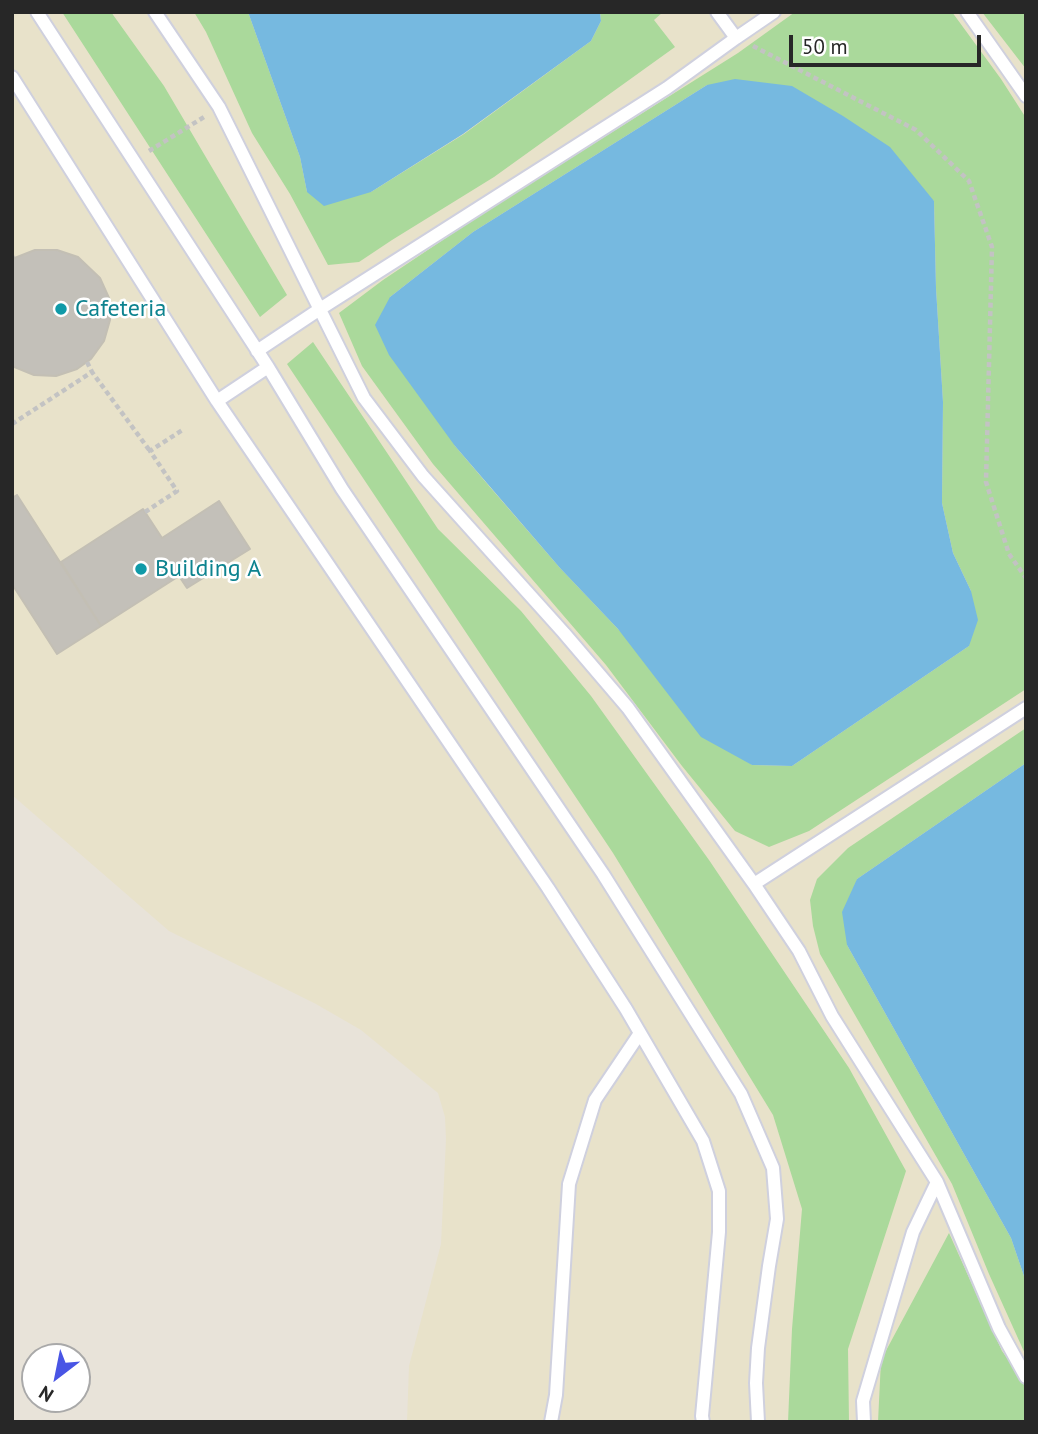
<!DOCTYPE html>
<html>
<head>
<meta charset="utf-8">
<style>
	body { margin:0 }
	#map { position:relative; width:1038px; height:1434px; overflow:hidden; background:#e8e3d9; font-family:"PT Sans",sans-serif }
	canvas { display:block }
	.frame { position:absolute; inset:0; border:14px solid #272727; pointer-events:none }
	.north { position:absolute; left:21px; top:1343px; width:70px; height:70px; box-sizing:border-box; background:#fff; border:2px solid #a9a9a9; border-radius:50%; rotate:212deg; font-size:19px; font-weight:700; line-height:28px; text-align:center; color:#272727 }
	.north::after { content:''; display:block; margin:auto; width:24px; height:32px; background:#4955e5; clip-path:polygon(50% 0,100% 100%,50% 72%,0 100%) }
	.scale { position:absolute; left:789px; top:35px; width:192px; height:32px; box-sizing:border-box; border:4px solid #272727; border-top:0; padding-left:9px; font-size:21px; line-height:24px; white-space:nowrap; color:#272727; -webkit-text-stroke:5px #fff; paint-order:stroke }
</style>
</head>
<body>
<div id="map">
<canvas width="1038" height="1434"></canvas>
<div class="frame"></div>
<div class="north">N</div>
<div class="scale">50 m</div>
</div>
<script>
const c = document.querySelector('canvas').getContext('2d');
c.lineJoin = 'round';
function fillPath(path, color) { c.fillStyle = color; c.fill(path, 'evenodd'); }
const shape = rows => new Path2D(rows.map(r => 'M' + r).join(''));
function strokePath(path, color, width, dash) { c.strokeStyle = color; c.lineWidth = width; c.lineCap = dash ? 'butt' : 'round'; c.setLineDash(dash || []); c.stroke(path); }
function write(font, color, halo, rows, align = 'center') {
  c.font = font + ' "PT Sans",sans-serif'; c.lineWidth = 5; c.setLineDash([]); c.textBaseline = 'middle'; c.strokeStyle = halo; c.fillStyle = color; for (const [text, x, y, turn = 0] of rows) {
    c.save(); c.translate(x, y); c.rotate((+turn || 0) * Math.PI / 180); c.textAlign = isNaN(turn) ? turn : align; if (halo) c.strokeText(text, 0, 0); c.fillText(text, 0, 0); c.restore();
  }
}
fillPath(shape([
	[12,12,1026,12,1026,1422,407,1422,409,1366,441,1244,446,1139,445,1117,438,1093,361,1030,316,1004,169,931,12,795]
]), '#e8e2ca');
fillPath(shape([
	[62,12,111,12,164,86,287,295,260,317],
	[194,12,248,12,300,157,307,192,371,192,464,134,591,41,601,21,600,12,663,12,654,20,675,47,494,177,392,240,359,262,328,265,290,194,252,133,206,32],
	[795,12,952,12,1001,79,1026,118,1026,689,809,831,769,847,735,831,682,766,606,665,433,464,362,366,339,313,383,280,477,217,738,53],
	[707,85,934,201,936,288,943,402,942,503,953,553,971,591,969,646,792,766,752,765,618,629,560,568,489,486,455,446,390,297,473,232],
	[982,12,1026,12,1026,69],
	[313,342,438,529,521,611,591,696,709,860,849,1068,906,1171,848,1349,849,1422,788,1422,792,1329,802,1209,773,1115,613,853,287,364],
	[1026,728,1026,763,857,879,847,945,1011,1238,1026,1282,1026,1356,989,1274,952,1184,820,954,813,926,810,900,817,879,848,848],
	[949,1233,1002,1351,1026,1384,1026,1422,878,1422,881,1360]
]), '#aad99b');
fillPath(shape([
	[248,12,600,12,601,21,591,41,463,134,371,192,324,206,307,192,300,157],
	[735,79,792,86,843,116,890,147,934,201,936,288,943,402,942,503,953,553,971,591,978,620,969,646,792,766,752,765,701,737,618,629,560,568,455,446,389,355,375,325,390,297,473,232,707,85],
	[1026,763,1026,1282,1011,1238,847,945,842,912,857,879]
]), '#76b9e0');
const building = shape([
	[35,250,57,250,78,257,100,278,109,298,110,320,104,341,91,359,77,369,56,376,34,375,12,366,12,259,35,250],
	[17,495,101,626,57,654,12,584,12,498,17,495],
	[219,501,250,549,187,588,179,576,101,626,61,562,143,509,162,538,219,501]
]);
fillPath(building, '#c3c0b9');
strokePath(building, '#c3bfb4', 2);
const service = shape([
	[37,12,268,367,342,489,603,874,741,1094,773,1168,777,1219,769,1266,758,1348,756,1383,758,1422],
	[155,12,219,107,364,398,423,476,564,633,628,708,754,884,799,951,832,1016,937,1182,999,1328,1026,1377],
	[717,12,736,38],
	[967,12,1026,96],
	[12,77,217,401,548,888,626,1009,703,1141,719,1191,719,1232,702,1416,703,1422],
	[257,351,320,309,667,88,736,38,774,12],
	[217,401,268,367],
	[754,884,1026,708],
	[551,1422,556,1395,569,1184,595,1100,640,1033],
	[864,1422,863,1401,913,1232,937,1182]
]);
strokePath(service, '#cfd0de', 16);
strokePath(shape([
	[753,46,916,130,969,181,992,247,986,482,1009,554,1026,578],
	[149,151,204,117],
	[12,257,14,258],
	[87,362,92,372],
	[12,424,92,372,150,451],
	[145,512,177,491,150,451,184,429]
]), '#c3c3c3', 4.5, [5, 3.5]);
strokePath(service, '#fff', 12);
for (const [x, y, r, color] of [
	[61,309,7,"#0f9aa8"],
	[141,569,7,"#0f9aa8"]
]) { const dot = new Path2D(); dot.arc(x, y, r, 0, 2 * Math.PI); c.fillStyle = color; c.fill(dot); strokePath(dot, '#fff', 2.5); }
write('24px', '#0d838f', '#fff', [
	["Cafeteria",75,309],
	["Building A",155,569]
], 'left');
</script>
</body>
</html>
